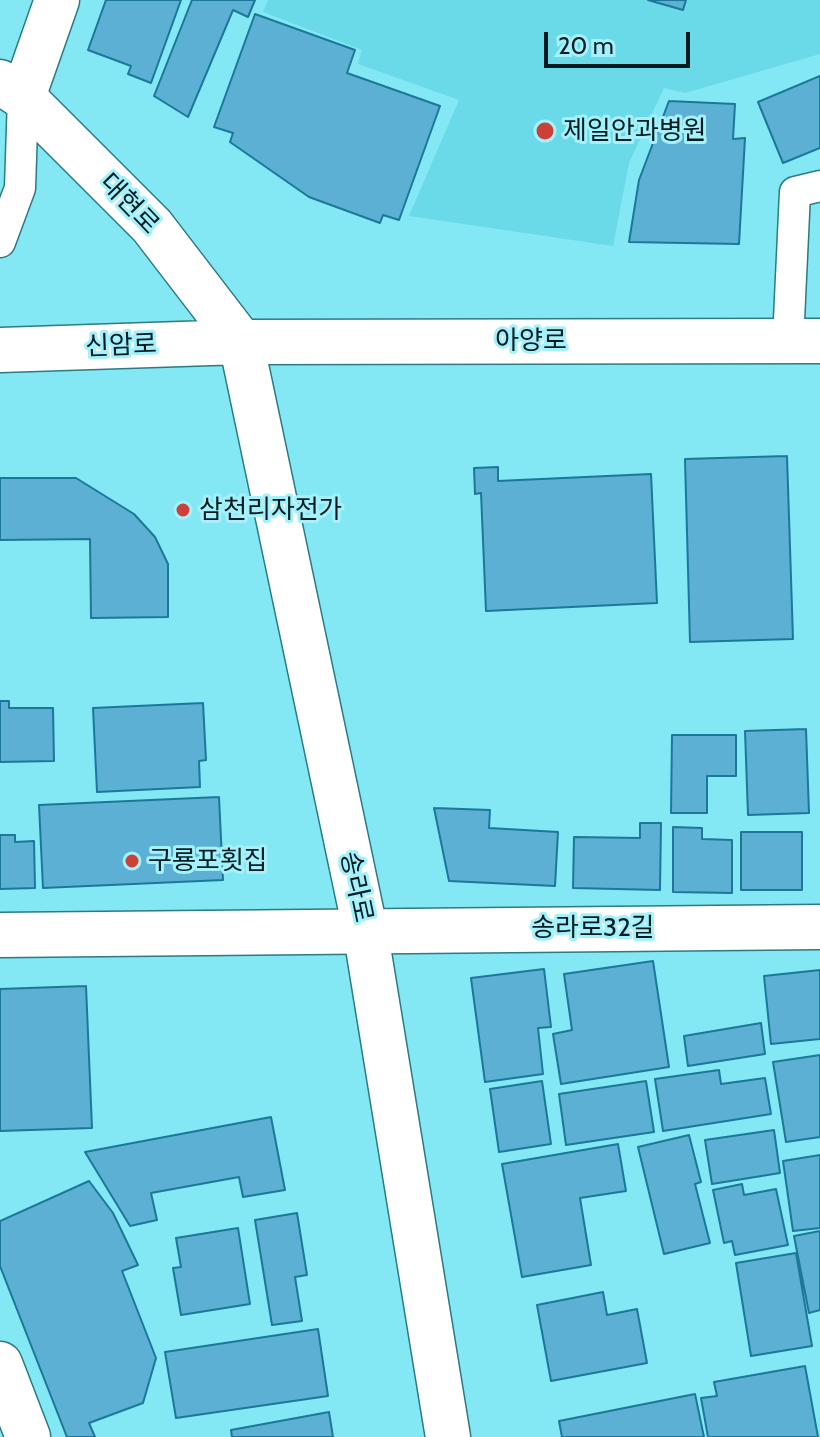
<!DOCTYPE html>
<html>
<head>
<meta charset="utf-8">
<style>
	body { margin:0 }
	#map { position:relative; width:820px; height:1437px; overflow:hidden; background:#83e7f4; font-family:Cabin,sans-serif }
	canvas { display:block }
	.scale { position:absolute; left:544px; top:32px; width:146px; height:36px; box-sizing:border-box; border:4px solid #001c20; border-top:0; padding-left:10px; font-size:24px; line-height:28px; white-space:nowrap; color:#001c20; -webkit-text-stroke:6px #a4f1fb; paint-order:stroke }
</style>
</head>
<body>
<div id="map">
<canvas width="820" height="1437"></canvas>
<div class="scale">20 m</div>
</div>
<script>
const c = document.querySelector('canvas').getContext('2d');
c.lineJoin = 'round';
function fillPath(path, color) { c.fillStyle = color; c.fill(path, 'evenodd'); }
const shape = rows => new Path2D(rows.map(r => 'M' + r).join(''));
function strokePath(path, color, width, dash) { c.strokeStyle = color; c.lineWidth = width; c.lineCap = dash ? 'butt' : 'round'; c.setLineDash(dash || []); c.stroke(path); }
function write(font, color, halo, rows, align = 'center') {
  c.font = font + ' Cabin,"Noto Sans KR",sans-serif'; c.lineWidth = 6; c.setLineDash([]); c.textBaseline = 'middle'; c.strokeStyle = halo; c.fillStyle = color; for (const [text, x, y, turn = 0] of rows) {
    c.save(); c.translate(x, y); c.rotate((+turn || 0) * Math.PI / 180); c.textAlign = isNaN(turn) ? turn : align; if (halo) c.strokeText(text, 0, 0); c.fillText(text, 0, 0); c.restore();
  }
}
fillPath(shape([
	[268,0,820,0,820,54,685,93,664,88,629,163,613,246,409,216,459,100,358,64,362,50,263,12]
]), '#6adae9');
const building = shape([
	[106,0,181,0,151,83,128,74,131,66,88,50,106,0],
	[192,0,255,0,248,17,233,10,188,117,154,96,192,0],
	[648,0,686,0,683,10,648,0],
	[255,14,355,50,347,73,440,106,399,220,383,215,380,223,309,197,230,142,233,133,214,127,255,14],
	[820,76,820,148,783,163,758,102,820,76],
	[669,101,735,104,733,139,745,138,739,244,629,242,639,180,669,101],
	[787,456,793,639,690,642,685,459,787,456],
	[498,467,498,481,651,474,657,603,486,611,481,493,475,494,474,468,498,467],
	[0,478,76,478,134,514,155,537,168,564,168,617,91,618,90,539,0,540,0,478],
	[0,701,9,701,9,708,53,708,54,761,0,762,0,701],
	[203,703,206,760,199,761,200,787,97,792,93,708,203,703],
	[806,729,809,813,748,815,745,731,806,729],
	[672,735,736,735,736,776,707,776,707,813,671,813,672,735],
	[219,797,223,880,43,888,39,805,219,797],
	[434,808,490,810,489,828,558,832,555,886,449,881,434,808],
	[640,823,661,823,660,890,573,888,574,837,640,838,640,823],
	[673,827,702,828,702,839,732,840,732,893,673,892,673,827],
	[741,832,802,832,802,890,741,890,741,832],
	[0,835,15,835,15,842,34,841,35,888,0,889,0,835],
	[653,961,669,1067,561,1084,553,1034,572,1030,564,974,653,961],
	[544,969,551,1027,538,1028,543,1074,485,1082,471,978,544,969],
	[820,970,820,1039,771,1044,764,976,820,970],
	[86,986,92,1128,0,1131,0,989,86,986],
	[761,1023,765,1054,688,1066,684,1036,761,1023],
	[820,1055,820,1137,786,1142,773,1062,820,1055],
	[719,1070,721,1084,765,1078,771,1114,663,1131,655,1079,719,1070],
	[542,1081,551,1144,499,1152,490,1089,542,1081],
	[646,1081,654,1132,566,1145,559,1094,646,1081],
	[271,1117,285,1190,243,1197,239,1177,151,1193,157,1220,130,1226,85,1152,271,1117],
	[774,1130,780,1173,712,1184,705,1140,774,1130],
	[689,1135,701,1182,695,1184,710,1243,664,1254,638,1147,689,1135],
	[618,1144,626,1191,580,1198,591,1265,522,1277,502,1164,618,1144],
	[820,1155,820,1228,793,1231,783,1161,820,1155],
	[89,1181,113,1213,138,1265,122,1271,156,1358,143,1403,89,1423,95,1437,67,1437,0,1266,0,1221,89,1181],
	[742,1184,744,1195,776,1189,788,1245,735,1255,732,1241,724,1243,713,1190,742,1184],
	[297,1213,307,1275,295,1277,302,1321,272,1325,255,1220,297,1213],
	[238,1228,250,1304,181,1315,173,1268,181,1267,176,1238,238,1228],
	[820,1231,820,1310,809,1313,794,1236,820,1231],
	[796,1253,812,1346,751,1356,736,1263,796,1253],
	[603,1292,607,1315,637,1309,647,1363,551,1381,537,1305,603,1292],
	[318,1329,328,1396,176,1418,165,1352,318,1329],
	[805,1366,818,1437,708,1437,701,1398,717,1396,714,1382,805,1366],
	[695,1394,704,1437,562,1437,559,1421,695,1394],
	[329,1412,333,1437,232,1437,231,1430,329,1412]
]);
fillPath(building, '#5cb0d3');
strokePath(building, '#1b7899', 2);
const lane = shape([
	[0,242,20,188,23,97],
	[788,341,795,192,820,186]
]);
const street = shape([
	[23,97,57,0],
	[0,935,820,927],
	[0,1364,28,1437]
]);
const secondary = shape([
	[0,82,23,97,152,226,241,342,365,929,448,1437],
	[0,350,241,342,820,341]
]);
strokePath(lane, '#2b7a84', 33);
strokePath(street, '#2b7a84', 47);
strokePath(secondary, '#2b7a84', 47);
strokePath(lane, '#fff', 30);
strokePath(street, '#fff', 44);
strokePath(secondary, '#fff', 44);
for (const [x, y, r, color] of [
	[545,131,10,"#cd3f39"],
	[183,510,8,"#cd3f39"],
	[132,861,8,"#cd3f39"]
]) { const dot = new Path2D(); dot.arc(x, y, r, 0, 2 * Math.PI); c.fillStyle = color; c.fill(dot); strokePath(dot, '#a4f1fb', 3); }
write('26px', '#001c20', '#a4f1fb', [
	["제일안과병원",563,131],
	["삼천리자전가",199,510],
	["구룡포횟집",148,861]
], 'left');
write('26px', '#001c20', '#a4f1fb', [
	["대현로",129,204,46],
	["아양로",531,341],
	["신암로",121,346,-2],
	["송라로",356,887,78],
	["송라로32길",593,928]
]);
</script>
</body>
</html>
